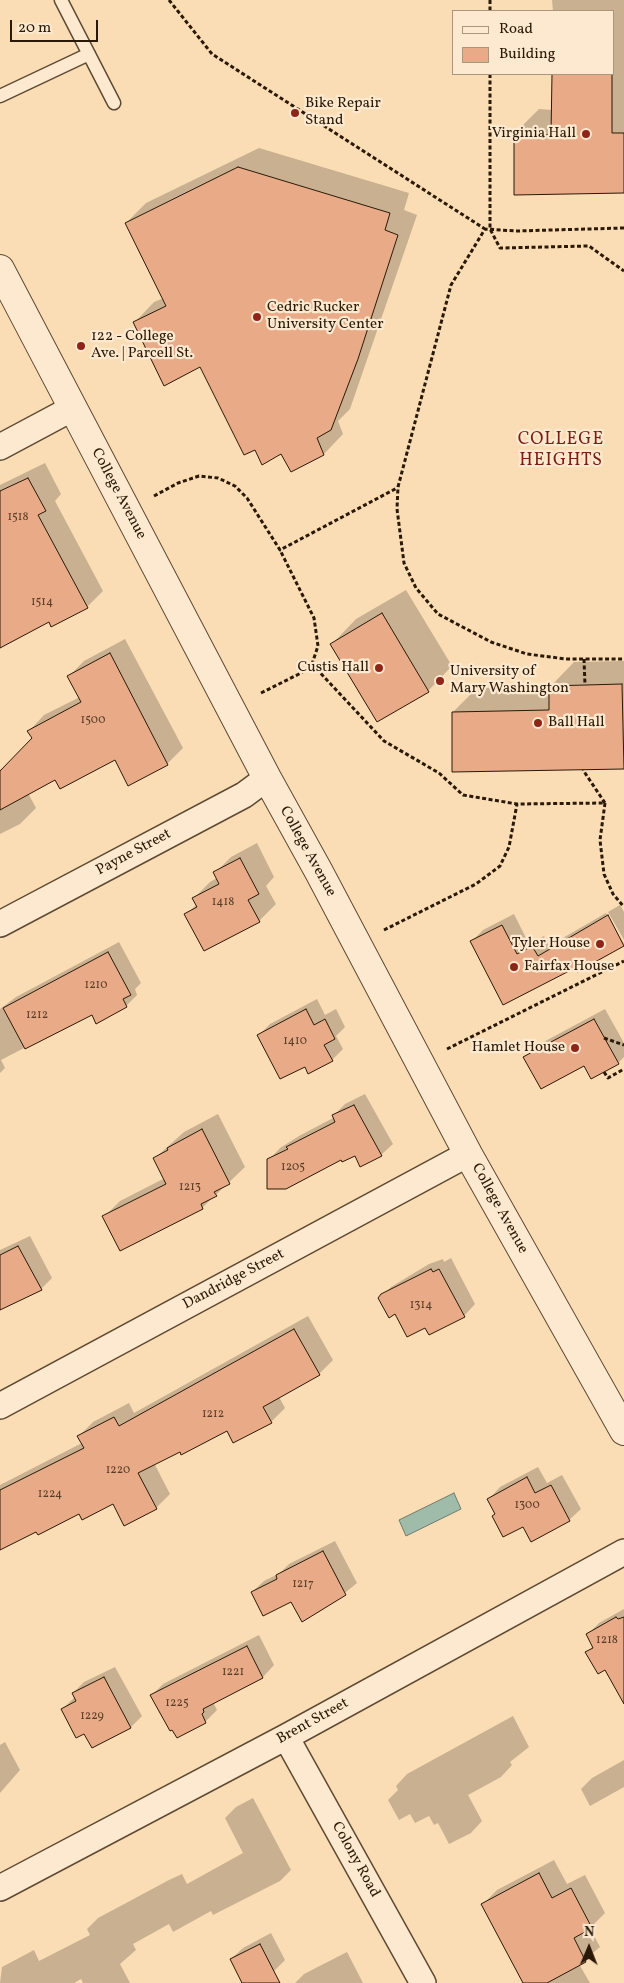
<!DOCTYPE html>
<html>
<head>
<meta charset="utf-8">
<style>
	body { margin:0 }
	#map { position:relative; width:624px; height:1983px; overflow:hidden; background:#faddb5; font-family:Vollkorn,serif }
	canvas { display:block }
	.legend { position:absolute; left:452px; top:10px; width:162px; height:65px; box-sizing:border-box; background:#fce9cf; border:1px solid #a8967f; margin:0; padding:6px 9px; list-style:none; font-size:15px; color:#2a1907 }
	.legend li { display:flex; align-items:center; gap:10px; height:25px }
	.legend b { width:25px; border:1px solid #a8967f }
	.north { position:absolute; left:564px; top:1923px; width:50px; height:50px; -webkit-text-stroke:4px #fce9cf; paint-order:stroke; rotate:1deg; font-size:14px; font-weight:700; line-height:20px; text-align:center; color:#2a1907 }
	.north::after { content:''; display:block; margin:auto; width:18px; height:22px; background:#2a1907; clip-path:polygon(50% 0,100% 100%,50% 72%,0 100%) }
	.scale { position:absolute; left:10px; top:20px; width:88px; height:22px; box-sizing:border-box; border:2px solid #2a1907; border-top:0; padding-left:6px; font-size:15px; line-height:18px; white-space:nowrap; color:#2a1907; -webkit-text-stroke:4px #fce9cf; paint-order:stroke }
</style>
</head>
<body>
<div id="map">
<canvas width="624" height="1983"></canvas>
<ul class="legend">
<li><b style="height:6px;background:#fce9cf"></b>Road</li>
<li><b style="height:14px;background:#e8aa87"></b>Building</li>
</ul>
<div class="north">N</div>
<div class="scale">20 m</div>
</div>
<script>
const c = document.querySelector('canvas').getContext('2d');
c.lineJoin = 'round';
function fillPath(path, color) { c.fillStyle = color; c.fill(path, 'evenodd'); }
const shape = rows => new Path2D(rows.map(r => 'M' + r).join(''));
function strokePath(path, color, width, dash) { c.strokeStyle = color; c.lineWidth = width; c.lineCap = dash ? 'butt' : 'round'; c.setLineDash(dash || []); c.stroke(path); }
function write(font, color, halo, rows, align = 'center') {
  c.font = font + ' Vollkorn,serif'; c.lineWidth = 4.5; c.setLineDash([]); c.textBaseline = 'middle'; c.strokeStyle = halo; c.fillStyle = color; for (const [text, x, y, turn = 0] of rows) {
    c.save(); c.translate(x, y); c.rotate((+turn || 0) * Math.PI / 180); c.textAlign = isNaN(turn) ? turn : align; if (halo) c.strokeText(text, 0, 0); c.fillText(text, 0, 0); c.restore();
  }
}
const water = shape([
	[454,1493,461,1509,406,1536,399,1520,454,1493]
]);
fillPath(water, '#9fbcaa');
strokePath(water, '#707b69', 1);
fillPath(shape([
	[552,0,624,0,624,192,515,133,539,109,553,110,553,74,613,74,613,11,553,11],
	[259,148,409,193,404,210,417,215,350,409,338,421,343,434,324,454,291,470,282,453,256,448,201,366,135,322,154,302,164,298,126,223,146,203],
	[45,463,61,494,55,501,103,591,87,607,49,620,0,647,0,485],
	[406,590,452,666,428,691,332,644,356,619],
	[125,639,183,748,167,764,129,784,115,758,55,778,28,793,36,808,20,824,0,834,0,770,33,753,33,738,29,731,44,715,80,697,69,676,84,661],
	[624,661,624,768,454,771,453,712,477,688,550,687,574,662],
	[257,843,274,877,266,886,276,904,259,921,204,949,186,915,197,904,194,898,210,882,217,878,215,873,231,857],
	[620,905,624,912,624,940,608,912],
	[606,913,624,944,578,970,575,966,504,1003,472,941,483,930,514,914,529,944,544,936,549,946],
	[119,942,141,983,135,989,137,995,126,1006,82,1018,1,1060,5,1068,0,1073,0,1009,16,997],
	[317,999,325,1015,336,1009,345,1027,336,1036,343,1049,332,1060,305,1065,259,1035,270,1024],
	[605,1009,624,1043,624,1057,618,1063,584,1064,525,1057,536,1046],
	[365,1094,393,1144,381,1155,355,1154,342,1158,269,1160,280,1148,299,1136,335,1117,334,1115,345,1104],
	[218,1114,245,1167,202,1208,104,1217,120,1201,165,1178,155,1158,184,1132],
	[30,1236,52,1278,41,1289,0,1309,0,1250],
	[451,1258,475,1304,464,1316,425,1326,395,1313,380,1298,391,1287,429,1264,443,1259,444,1262],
	[308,1316,333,1360,319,1374,279,1397,285,1408,271,1422,227,1429,154,1463,170,1494,156,1508,113,1502,80,1513,37,1530,0,1549,0,1485,82,1443,79,1436,93,1422,129,1403,134,1413],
	[538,1467,547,1483,562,1475,581,1509,569,1520,523,1525,496,1513,489,1499,500,1487],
	[335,1541,357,1583,330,1605,302,1620,292,1600,252,1592,264,1581,280,1573,289,1564],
	[624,1609,624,1702,606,1668,587,1652,593,1646,587,1635,599,1623],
	[259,1635,274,1665,263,1677,213,1702,217,1710,205,1722,177,1737,152,1695,163,1684],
	[115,1667,142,1716,131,1727,92,1746,85,1732,62,1709,75,1697,73,1693,84,1682],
	[513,1716,529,1747,510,1762,512,1765,501,1777,468,1795,482,1821,471,1833,449,1844,438,1823,434,1825,429,1816,415,1823,410,1814,399,1820,388,1800,398,1790,396,1786,407,1774],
	[5,1742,20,1770,0,1793,0,1745],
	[624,1760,624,1787,590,1806,581,1789,592,1778],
	[253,1798,291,1870,280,1881,213,1915,211,1911,173,1932,169,1924,133,1944,136,1950,120,1964,130,1983,83,1983,81,1979,74,1983,0,1983,2,1967,34,1950,39,1961,90,1935,87,1929,98,1918,169,1880,182,1874,187,1884,243,1853,225,1818,236,1807],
	[554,1860,567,1884,585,1875,605,1913,590,1928,600,1947,579,1964,590,1983,526,1983,483,1904,497,1890],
	[271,1933,285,1960,274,1971,252,1983,244,1983,231,1959,243,1948],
	[347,1952,363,1983,295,1983,304,1974]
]), '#0003');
const building = shape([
	[552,74,612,74,612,133,624,133,624,193,514,195,514,133,551,135,552,74],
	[238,167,390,213,385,230,398,235,358,359,331,430,317,438,324,455,291,472,281,454,262,465,255,450,244,455,200,367,164,386,133,322,166,306,125,223,238,167],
	[28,478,46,511,38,515,88,608,51,627,49,622,0,648,0,491,28,478],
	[382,613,429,692,377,722,330,644,382,613],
	[110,653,168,765,128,786,115,760,60,789,55,780,0,810,0,771,32,738,27,731,81,702,67,676,110,653],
	[622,684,624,769,452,772,452,712,549,710,549,686,622,684],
	[240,858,259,894,248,900,260,922,204,951,184,914,197,907,192,898,219,884,213,872,240,858],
	[608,915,624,946,577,972,575,968,503,1005,470,941,502,925,517,954,532,946,538,956,608,915],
	[108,952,131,995,123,999,127,1007,96,1024,92,1015,25,1049,3,1008,108,952],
	[306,1009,314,1025,325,1019,335,1039,324,1045,333,1061,308,1074,305,1067,280,1079,257,1035,306,1009],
	[594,1019,619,1064,591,1079,584,1066,541,1089,523,1057,594,1019],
	[354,1105,382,1156,360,1167,355,1156,342,1162,341,1160,286,1189,267,1189,267,1159,288,1149,286,1147,335,1122,332,1115,354,1105],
	[202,1129,230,1184,214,1192,217,1196,201,1204,203,1209,120,1251,102,1216,166,1184,153,1158,168,1150,167,1148,202,1129],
	[18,1246,42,1290,0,1310,0,1255,18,1246],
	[431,1269,433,1272,439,1269,465,1317,429,1335,425,1328,407,1337,395,1314,389,1318,378,1298,381,1294,431,1269],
	[294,1329,320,1375,263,1407,272,1423,233,1443,227,1431,181,1455,180,1452,138,1473,157,1509,124,1526,113,1504,82,1520,79,1514,38,1535,36,1532,0,1550,0,1490,84,1448,77,1436,114,1417,119,1426,294,1329],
	[527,1477,535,1493,551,1485,570,1521,531,1542,523,1527,503,1537,492,1516,495,1514,487,1499,527,1477],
	[323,1551,346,1595,302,1622,291,1602,263,1616,251,1592,277,1579,276,1575,323,1551],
	[616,1617,618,1619,624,1617,624,1704,605,1670,598,1674,585,1652,593,1648,586,1634,616,1617],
	[247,1646,263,1678,203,1709,204,1712,202,1714,206,1723,177,1738,172,1730,170,1731,150,1695,247,1646],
	[104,1677,131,1728,92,1748,84,1734,76,1738,61,1709,76,1701,72,1693,104,1677],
	[539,1873,552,1898,571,1888,592,1928,574,1938,586,1962,547,1983,523,1983,481,1904,539,1873],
	[260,1944,280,1983,242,1983,230,1959,260,1944]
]);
fillPath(building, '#e8aa87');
strokePath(building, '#2a1907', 1);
const service = shape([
	[61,0,114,103],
	[0,96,89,54]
]);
const minor = shape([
	[0,447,73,408],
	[0,924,244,795,267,778],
	[0,1406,468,1154],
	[286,1737,423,1983],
	[0,1888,286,1737,624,1552]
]);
const tertiary = shape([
	[0,269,267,778,319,872,468,1154,624,1431]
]);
strokePath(service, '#5e4a32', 15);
strokePath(minor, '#5e4a32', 28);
strokePath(tertiary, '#5e4a32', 30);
strokePath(shape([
	[169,0,212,54,485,229],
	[490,0,490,11],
	[490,74,490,229,500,248,589,246,624,271],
	[624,228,516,231,485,229,451,285,398,487,397,509,404,563,416,588,438,614,491,642,527,654,566,659,624,659],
	[154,496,178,483,199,476,218,478,235,486,247,498,280,550,397,488],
	[584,659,585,685],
	[312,664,384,741,439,773,463,795,517,804,605,803,583,770],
	[261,693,301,673,312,664,318,646,314,618,280,550],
	[605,803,600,840,604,874,613,894,624,907],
	[384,930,476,884,500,866,509,847,517,804],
	[604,1038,624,1045],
	[447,1049,624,961],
	[604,1072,608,1078,624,1069]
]), '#2a1907', 3, [4, 2.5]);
strokePath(service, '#fce9cf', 12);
strokePath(minor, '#fce9cf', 25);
strokePath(tertiary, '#fce9cf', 28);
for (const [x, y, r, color] of [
	[295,113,5,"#8f2418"],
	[586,134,5,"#8f2418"],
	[257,317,5,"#8f2418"],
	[81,346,5,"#8f2418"],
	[379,668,5,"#8f2418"],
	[440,681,5,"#8f2418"],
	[538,723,5,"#8f2418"],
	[600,944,5,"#8f2418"],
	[514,967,5,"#8f2418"],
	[575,1048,5,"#8f2418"]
]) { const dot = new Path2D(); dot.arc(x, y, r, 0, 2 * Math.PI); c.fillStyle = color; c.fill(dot); strokePath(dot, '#fce9cf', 2); }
write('12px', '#5a3d27', null, [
	["1518",18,518],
	["1514",42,603],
	["1500",93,721],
	["1418",223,903],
	["1210",96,986],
	["1212",37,1016],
	["1410",295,1042],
	["1205",293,1168],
	["1213",190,1188],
	["1314",421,1306],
	["1212",213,1415],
	["1220",118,1471],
	["1224",50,1495],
	["1300",527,1506],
	["1217",303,1585],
	["1218",607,1641],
	["1221",233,1673],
	["1225",177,1704],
	["1229",92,1717]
]);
write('15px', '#2a1907', '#fce9cf', [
	["Bike Repair",305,104],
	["Stand",305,121],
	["Virginia Hall",576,134,"right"],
	["Cedric Rucker",267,308],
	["University Center",267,325],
	["122 - College",91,337],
	["Ave. | Parcell St.",91,354],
	["Custis Hall",369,668,"right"],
	["University of",450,672],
	["Mary Washington",450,689],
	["Ball Hall",548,723],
	["Tyler House",590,944,"right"],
	["Fairfax House",524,967],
	["Hamlet House",565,1048,"right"]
], 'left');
write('15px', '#2a1907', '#fce9cf', [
	["College Avenue",118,494,62],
	["College Avenue",307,852,61],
	["Payne Street",134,853,-28],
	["College Avenue",499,1209,61],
	["Dandridge Street",234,1280,-28],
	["Brent Street",313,1722,-29],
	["Colony Road",355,1860,61]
]);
c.letterSpacing = '1px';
write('18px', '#7a1f14', '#fce9cf', [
	["COLLEGE",561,441],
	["HEIGHTS",561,462]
]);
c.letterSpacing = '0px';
</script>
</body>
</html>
